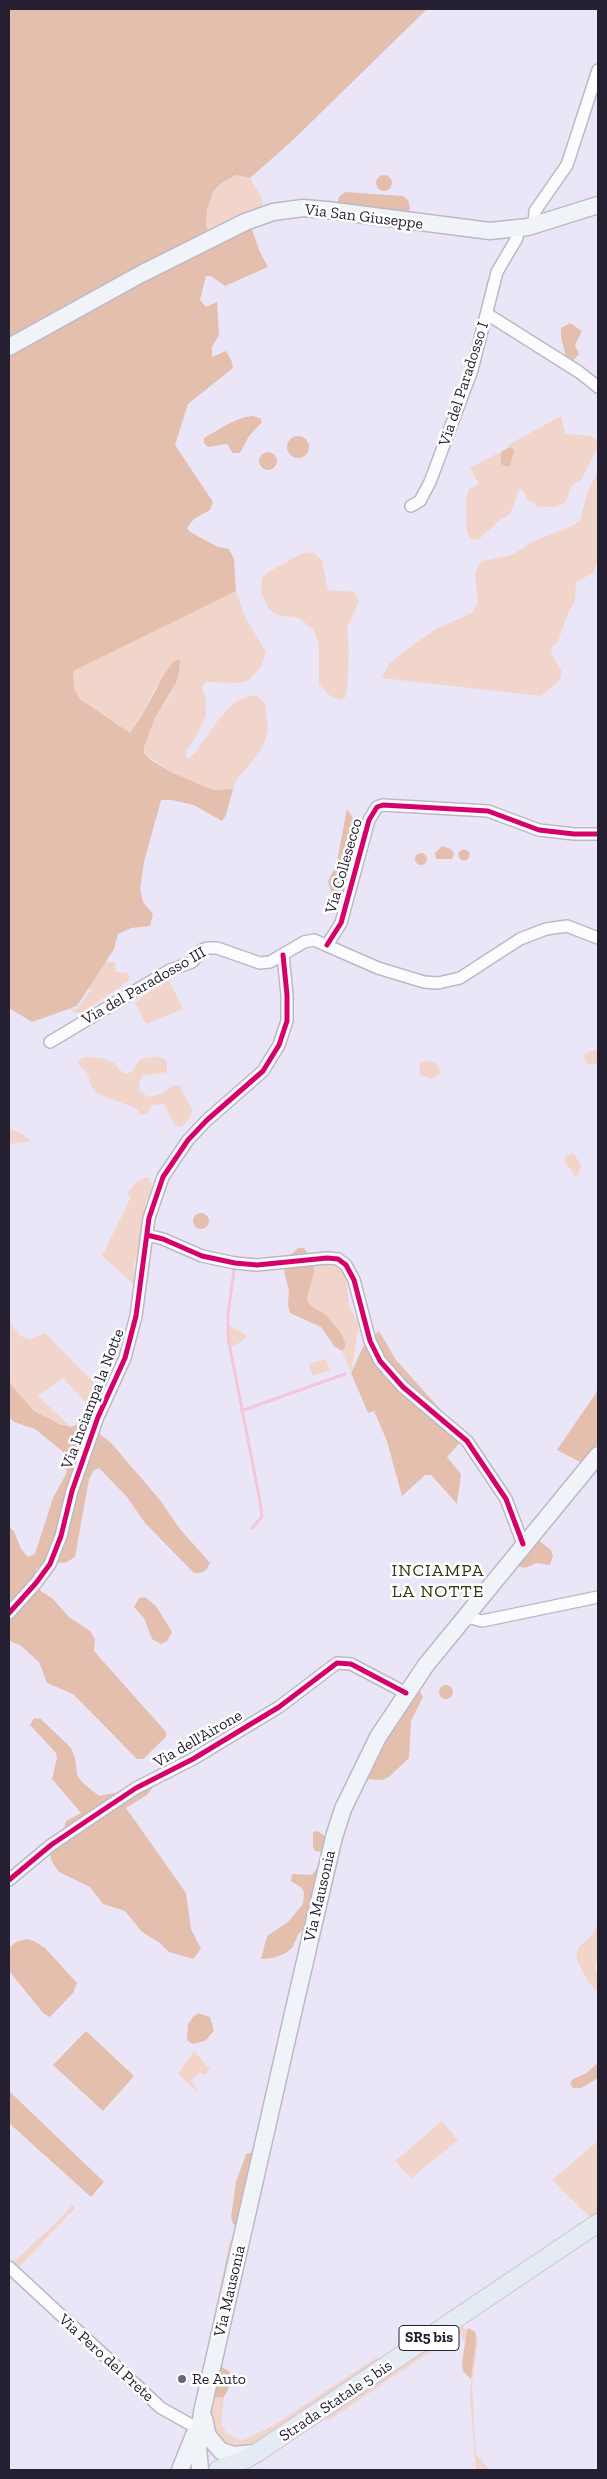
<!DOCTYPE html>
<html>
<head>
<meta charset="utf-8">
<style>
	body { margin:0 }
	#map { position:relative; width:607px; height:2479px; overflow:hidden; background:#eae6f7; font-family:"Zilla Slab",serif }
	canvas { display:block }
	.frame { position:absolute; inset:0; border:10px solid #241f31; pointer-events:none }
</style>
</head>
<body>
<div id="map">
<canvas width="607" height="2479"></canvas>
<div class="frame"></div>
</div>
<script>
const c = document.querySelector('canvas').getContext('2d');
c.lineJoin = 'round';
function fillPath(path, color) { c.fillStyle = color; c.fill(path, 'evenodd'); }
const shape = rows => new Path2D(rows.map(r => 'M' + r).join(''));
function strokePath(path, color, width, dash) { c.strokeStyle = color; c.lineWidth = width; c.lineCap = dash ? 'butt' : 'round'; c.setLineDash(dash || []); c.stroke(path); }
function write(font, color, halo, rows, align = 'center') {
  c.font = font + ' "Zilla Slab",serif'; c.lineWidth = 5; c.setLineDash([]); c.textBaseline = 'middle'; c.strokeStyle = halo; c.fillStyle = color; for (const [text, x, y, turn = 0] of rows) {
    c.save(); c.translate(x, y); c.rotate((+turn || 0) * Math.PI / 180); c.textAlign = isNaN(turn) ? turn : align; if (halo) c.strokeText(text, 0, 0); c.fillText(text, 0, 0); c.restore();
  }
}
fillPath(shape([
	[236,175,250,178,262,198,263,207,208,232,206,223,207,209,213,192,220,184],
	[561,416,565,434,591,436,597,441,598,446,582,479,571,486,566,502,555,507,539,507,528,500,522,489,519,490,510,514,501,519,478,540,470,538,467,532,466,501,469,489,479,484,470,468,502,451,501,456,512,461,514,450,508,445],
	[598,471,598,561,593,573,576,582,575,601,567,615,558,642,551,648,552,655,561,669,561,676,557,683,541,696,382,678,389,664,414,644,438,628,472,613,478,602,475,575,478,566,483,561,512,555,532,542,570,527,580,521,587,493],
	[309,552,314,553,322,560,328,590,354,592,359,601,347,628,349,650,347,690,345,698,340,700,329,695,319,684,319,644,314,630,299,618,278,615,269,610,261,592,262,578,268,572,301,554],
	[236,591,244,615,266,652,261,667,249,680,239,683,205,682,202,689,205,696,206,715,195,739,186,750,186,757,189,758,195,753,218,720,236,701,250,696,258,696,265,704,268,728,265,741,260,752,237,779,233,789,213,790,171,772,144,753,144,747,155,718,171,694,179,672,156,686,141,717,130,733,80,699,75,691,73,670],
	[105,962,115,962,116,972,127,973,130,976,128,981,84,1012,76,1013,69,1009,72,1008,76,1010,91,990,89,987],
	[167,976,183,1009,146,1024,135,1003],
	[594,1050,598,1051,598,1063,589,1065,584,1059,585,1054],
	[158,1056,167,1061,167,1072,142,1076,139,1083,140,1091,148,1097,154,1096,161,1094,172,1086,179,1085,192,1109,192,1114,182,1127,177,1126,173,1122,164,1104,153,1105,146,1114,142,1115,135,1108,98,1094,92,1088,87,1073,78,1064,80,1059,85,1057,102,1058,114,1063,124,1074,132,1072,140,1059],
	[429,1061,435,1063,441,1071,439,1075,432,1079,420,1075,419,1066,422,1062],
	[9,1128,20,1133,31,1141,9,1144],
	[571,1153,574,1154,581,1165,578,1175,575,1176,570,1168,565,1163,564,1159],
	[146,1177,150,1179,153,1189,146,1202,139,1253,133,1267,138,1288,102,1256,131,1197,127,1194,135,1183],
	[328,1261,341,1269,346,1277,349,1306,359,1325,351,1373,342,1351,345,1348,341,1333,326,1315,310,1305,307,1299,314,1272,314,1263],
	[9,1322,20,1336,30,1339,45,1333,99,1388,90,1397,102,1401,98,1411,94,1411,63,1378,38,1396,71,1427,48,1420,34,1411,9,1382],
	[230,1326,246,1335,246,1338,233,1347,227,1342,227,1331],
	[326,1359,330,1370,313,1376,309,1364],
	[598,1925,598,1953,595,1968,598,1978,598,1992,588,1982,576,1958,578,1948,591,1936],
	[194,2051,210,2069,205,2075,200,2072,191,2081,196,2087,196,2091,178,2074],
	[442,2121,458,2140,411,2178,395,2161],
	[598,2141,598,2215,592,2219,552,2180],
	[72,2205,75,2208,16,2270,10,2265,59,2220],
	[230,2239,235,2243,216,2334,209,2339],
	[459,2324,467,2330,465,2342,459,2332,328,2421,324,2415],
	[475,2332,478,2340,472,2384,475,2443,477,2456,490,2470,476,2470,470,2396],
	[376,2358,389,2358,257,2446,228,2449,210,2426,213,2398,224,2397,221,2424,226,2432,236,2439,244,2440,274,2425]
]), '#f1d5ca');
fillPath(shape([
	[9,9,427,9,292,141,250,178,236,175,220,184,213,192,207,209,206,223,208,232,9,343],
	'376 183a8 8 0 1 1 16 0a8 8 0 1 1-16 0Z',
	[345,192,403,196,408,200,410,208,407,215,337,204,339,197],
	[250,224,260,252,268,267,225,286,211,276,206,276,200,300,206,307,217,302,219,335,212,347,212,357,226,351,232,362,233,368,188,404,175,445,213,502,210,510,194,519,187,528,190,532,218,547,229,549,234,559,236,591,73,671,75,691,80,699,130,733,141,717,165,673,174,661,180,659,179,672,176,683,155,718,144,747,144,753,151,760,171,772,213,790,233,789,226,815,222,821,194,805,172,800,161,800,144,862,140,889,143,902,153,914,150,926,131,928,118,934,114,949,77,1006,32,1022,9,1008,9,352],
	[570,323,582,331,575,345,579,354,574,360,566,357,561,337,561,328],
	[252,416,260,418,262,422,249,436,240,453,233,453,227,444,208,447,204,443,204,438,230,423,245,417],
	'287 447a11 11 0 1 1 22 0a11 11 0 1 1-22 0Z',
	[510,447,514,450,514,453,510,465,507,467,501,464,501,456,502,451],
	'259 461a9 9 0 1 1 18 0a9 9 0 1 1-18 0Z',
	[347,809,364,835,345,904,333,899,328,881,336,866],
	[442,846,451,849,454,854,452,859,436,859,435,853],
	'458.5 855a5.5 5.5 0 1 1 11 0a5.5 5.5 0 1 1-11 0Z',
	'415 859a6 6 0 1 1 12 0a6 6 0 1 1-12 0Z',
	'193 1221a8 8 0 1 1 16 0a8 8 0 1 1-16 0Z',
	[298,1248,304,1248,314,1263,314,1272,307,1299,310,1305,326,1315,341,1333,345,1343,345,1348,342,1351,334,1346,321,1327,290,1313,288,1305,289,1290,284,1272,288,1258],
	[379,1331,396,1360,465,1437,447,1457,461,1474,457,1504,431,1475,425,1475,402,1496,387,1441,374,1411,368,1413,351,1373,363,1347],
	[9,1382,34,1411,59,1424,71,1427,81,1423,89,1413,98,1411,60,1536,45,1562,36,1569,34,1582,14,1605,9,1603,9,1527,14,1531,21,1549,28,1557,35,1554,53,1498,66,1474,68,1460,62,1451,35,1429,14,1422,9,1417],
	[99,1388,106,1395,102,1401,90,1397,93,1391],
	[598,1390,598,1443,582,1463,557,1450],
	[96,1431,112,1444,160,1500,180,1529,210,1563,206,1570,201,1573,194,1573,145,1523,127,1497,99,1468,94,1470,89,1479,75,1557,67,1562,52,1564],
	[537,1539,551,1550,553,1556,550,1565,537,1563,525,1568,514,1565],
	[35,1587,53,1599,69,1617,90,1631,95,1639,94,1651,166,1732,166,1737,143,1759,137,1759,73,1694,47,1683,39,1662,20,1645,9,1641,9,1615],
	[145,1597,156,1606,172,1632,167,1641,161,1644,152,1639,144,1618,134,1607,139,1598],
	'439 1692a7 7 0 1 1 14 0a7 7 0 1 1-14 0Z',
	[418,1687,423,1697,411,1721,409,1758,389,1777,382,1780,362,1779],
	[34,1718,41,1719,71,1748,75,1758,77,1775,83,1783,99,1796,114,1793,118,1797,62,1835,66,1821,81,1813,52,1779,57,1758,56,1753,30,1725],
	[152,1781,153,1787,147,1795,126,1808,186,1893,191,1929,201,1949,193,1959,169,1952,160,1943,142,1932,125,1911,103,1904,90,1887,59,1872,52,1862,49,1850],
	[318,1831,328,1839,325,1852,315,1851,313,1847,313,1832],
	[317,1868,320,1872,308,1924,298,1935,292,1948,286,1953,273,1958,261,1959,267,1936,288,1922,303,1904,304,1893,302,1888,291,1881,292,1874,312,1875],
	[27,1939,34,1941,45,1948,77,1983,73,1993,50,2017,44,2014,9,1971,9,1948,16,1942],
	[198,2013,210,2017,214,2031,205,2041,192,2044,187,2040,188,2024,193,2017],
	[86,2031,134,2076,103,2111,53,2065],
	[598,2063,598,2078,581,2088,573,2088,570,2083,573,2079,585,2074],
	[9,2091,104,2182,91,2197,9,2123],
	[254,2152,240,2225,236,2226,233,2224,231,2217,236,2182,246,2154],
	[469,2328,475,2332,476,2338,471,2379,463,2371,462,2363,467,2330],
	[220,2366,229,2371,232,2382,224,2397,213,2398]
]), '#e4bfad');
strokePath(shape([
	[234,1270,228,1314,228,1338,260,1501,262,1517,252,1528],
	[241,1411,345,1374]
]), '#f4c6da', 3);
const street = shape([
	[534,225,535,211,567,165,598,70],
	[487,314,579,372,598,387],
	[411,506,420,501,430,482,472,370,497,272,517,238,518,229],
	[327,945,341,923,369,820,377,807,383,805,488,811,539,830,574,834,598,834],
	[50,1042,170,970,192,962,202,950,207,948,217,948,260,963,270,962,304,942,314,940,378,968,424,982,438,983,460,978,520,939,546,929,567,926,598,938],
	[147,1235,163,1239,202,1256,235,1263,257,1265,327,1258,338,1259,346,1265,354,1280,370,1341,380,1361,403,1387,467,1441,506,1499,523,1544],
	[9,1613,36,1583,50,1564,61,1536,72,1491,98,1417,125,1358,136,1316,149,1218,163,1177,188,1140,207,1120,263,1071,279,1045,287,1021,287,995,283,955],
	[464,1616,482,1621,598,1597],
	[9,1880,51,1845,91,1818,136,1788,193,1759,279,1707,337,1663,351,1664,406,1693],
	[9,2267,161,2408,204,2432]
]);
const secondary = shape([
	[9,347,141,274,245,222,273,212,303,208,327,210,490,231,528,227,598,205],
	[204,2418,208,2436,221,2451,234,2455,254,2453],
	[180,2470,194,2435],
	[200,2470,198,2445,202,2412,296,2000,334,1837,343,1809,378,1737,426,1665,598,1455]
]);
const primary = shape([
	[218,2470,246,2459,258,2452,598,2223]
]);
strokePath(street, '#bcb8c8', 14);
strokePath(secondary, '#bcb8c8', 19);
strokePath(primary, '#c8c5cf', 20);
strokePath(street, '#fcfbfe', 11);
strokePath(secondary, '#f0f3f8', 16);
strokePath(primary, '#e4ebf2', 18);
strokePath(shape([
	[327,945,341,923,369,820,377,807,383,805,488,811,539,830,574,834,598,834],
	[147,1235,163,1239,202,1256,235,1263,257,1265,327,1258,338,1259,346,1265,354,1280,370,1341,380,1361,403,1387,467,1441,506,1499,523,1544],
	[9,1613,36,1583,50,1564,61,1536,72,1491,98,1417,125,1358,136,1316,149,1218,163,1177,188,1140,207,1120,263,1071,279,1045,287,1021,287,995,283,955],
	[9,1880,51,1845,91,1818,136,1788,193,1759,279,1707,337,1663,351,1664,406,1693]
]), '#d6006c', 5);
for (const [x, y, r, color] of [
	[182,2379,5,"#696576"]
]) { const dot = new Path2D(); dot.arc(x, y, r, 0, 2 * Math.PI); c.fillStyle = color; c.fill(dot); strokePath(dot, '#fff', 2); }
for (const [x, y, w] of [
	[429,2338,60]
]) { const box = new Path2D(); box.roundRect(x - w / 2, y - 12.5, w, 25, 4); c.fillStyle = '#fff'; c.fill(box); strokePath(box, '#241f31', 1); }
write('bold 15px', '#241f31', null, [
	["SR5 bis",429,2338]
]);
write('16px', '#241f31', '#fff', [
	["Via San Giuseppe",364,217,7],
	["Via del Paradosso I",464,384,-72],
	["Via Collesecco",344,866,-74],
	["Via del Paradosso III",144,986,-30],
	["Via Inciampa la Notte",93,1399,-69],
	["Via dell'Airone",198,1739,-30],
	["Via Mausonia",320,1896,-77],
	["Via Mausonia",230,2291,-77],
	["Via Pero del Prete",106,2358,42],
	["Strada Statale 5 bis",336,2401,-34]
]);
write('16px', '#241f31', '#fff', [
	["Re Auto",192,2379]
], 'left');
c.letterSpacing = '1px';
write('18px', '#323810', '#fff', [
	["INCIAMPA",438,1571],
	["LA NOTTE",438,1592]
]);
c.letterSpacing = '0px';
</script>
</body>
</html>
